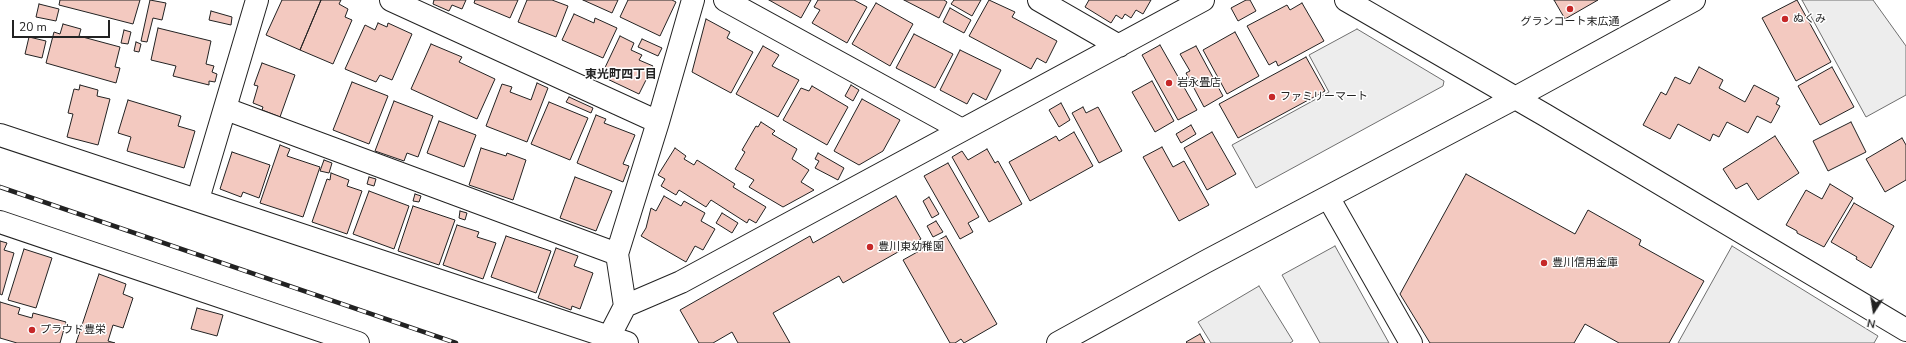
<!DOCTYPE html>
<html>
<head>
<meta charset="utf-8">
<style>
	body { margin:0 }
	#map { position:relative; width:1906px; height:343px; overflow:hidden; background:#fff; font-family:"Nunito Sans",sans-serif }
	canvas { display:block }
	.north { position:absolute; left:1854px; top:291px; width:40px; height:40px; -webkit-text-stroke:3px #fff; paint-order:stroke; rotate:192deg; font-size:11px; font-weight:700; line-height:16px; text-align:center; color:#222 }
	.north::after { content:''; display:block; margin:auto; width:14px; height:18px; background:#222; clip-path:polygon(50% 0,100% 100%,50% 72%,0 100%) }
	.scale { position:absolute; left:12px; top:20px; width:98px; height:18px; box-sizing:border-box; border:2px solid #222; border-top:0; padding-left:5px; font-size:12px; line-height:14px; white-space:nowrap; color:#222; -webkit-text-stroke:3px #fff; paint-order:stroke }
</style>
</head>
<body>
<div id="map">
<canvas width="1906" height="343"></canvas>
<div class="north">N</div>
<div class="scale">20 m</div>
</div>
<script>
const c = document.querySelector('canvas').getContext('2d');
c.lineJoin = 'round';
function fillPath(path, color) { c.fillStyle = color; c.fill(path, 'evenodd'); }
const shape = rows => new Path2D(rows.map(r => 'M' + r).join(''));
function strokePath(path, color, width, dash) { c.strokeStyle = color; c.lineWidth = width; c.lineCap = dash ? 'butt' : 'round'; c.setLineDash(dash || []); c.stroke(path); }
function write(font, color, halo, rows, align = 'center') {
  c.font = font + ' "Nunito Sans","Noto Sans JP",sans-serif'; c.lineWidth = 3; c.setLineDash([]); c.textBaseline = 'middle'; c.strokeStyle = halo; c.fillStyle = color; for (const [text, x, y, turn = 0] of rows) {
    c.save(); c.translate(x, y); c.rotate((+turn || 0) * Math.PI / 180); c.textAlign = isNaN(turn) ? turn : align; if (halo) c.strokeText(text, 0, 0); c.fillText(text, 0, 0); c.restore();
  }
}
const parking = shape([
	[1802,0,1873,0,1906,46,1906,95,1866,117,1802,0],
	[1357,29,1444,81,1443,86,1256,188,1232,145,1329,92,1309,55,1357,29],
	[1335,246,1389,343,1320,343,1282,275,1335,246],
	[1732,246,1878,336,1874,343,1678,343,1732,246],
	[1259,286,1293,341,1290,343,1211,343,1198,322,1259,286]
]);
fillPath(parking, '#ededed');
strokePath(parking, '#6f6f6f', 1);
const building = shape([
	[60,0,140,0,133,24,59,5,60,0],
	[150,0,166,3,162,20,153,18,147,42,141,41,150,0],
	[282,0,321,0,300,50,266,35,282,0],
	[321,0,341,0,339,4,348,9,345,17,352,20,333,64,300,50,321,0],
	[434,0,466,0,462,9,452,5,449,11,433,4,434,0],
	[475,0,518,0,510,18,474,3,475,0],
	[527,0,552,0,568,6,556,37,518,22,527,0],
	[583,0,618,0,612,13,583,0],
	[628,0,672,0,676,2,660,36,620,17,628,0],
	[769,0,811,0,801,18,769,0],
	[818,0,854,0,867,7,847,43,812,23,820,10,814,7,818,0],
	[904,0,944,0,947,2,939,18,904,0],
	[954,0,981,0,972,16,951,4,954,0],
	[989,0,1015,12,1012,17,1057,41,1046,63,1037,58,1031,69,969,36,989,0],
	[1089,0,1151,0,1143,14,1136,10,1131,18,1125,14,1122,19,1116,15,1111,23,1085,7,1089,0],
	[1246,0,1250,0,1256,11,1238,21,1231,8,1246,0],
	[1554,0,1598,0,1565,19,1554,0],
	[1797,0,1831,62,1796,81,1762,18,1797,0],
	[876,3,913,24,890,66,852,44,876,3],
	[1302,3,1324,41,1278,66,1276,61,1269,65,1247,26,1287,5,1290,10,1302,3],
	[39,4,59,9,56,21,36,17,39,4],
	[950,8,971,20,964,33,943,22,950,8],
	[211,11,232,17,231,25,209,20,211,11],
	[574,14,594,23,595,18,617,28,603,58,562,40,574,14],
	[706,19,730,32,727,38,753,52,731,93,692,72,706,19],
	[378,23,387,27,388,23,412,34,392,80,380,75,376,82,345,69,365,25,375,30,378,23],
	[63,24,81,29,79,36,120,47,115,67,120,68,116,83,46,63,54,32,60,34,63,24],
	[158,28,211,41,206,64,214,66,212,72,217,74,215,82,209,81,209,85,173,76,176,66,151,60,158,28],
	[124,30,131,32,128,44,121,43,124,30],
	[1235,32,1259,76,1227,94,1203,50,1235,32],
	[914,34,953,54,935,88,896,68,914,34],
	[620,36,634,43,631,50,642,55,639,60,653,66,639,94,601,76,620,36],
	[29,37,46,41,42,58,25,54,29,37],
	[642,39,662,48,658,56,638,47,642,39],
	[136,42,141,44,139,52,134,51,136,42],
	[431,44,462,57,459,62,495,79,477,119,411,89,431,44],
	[1160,45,1197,110,1178,120,1142,55,1160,45],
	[763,46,779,55,772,66,799,80,778,117,736,94,763,46],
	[1196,46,1223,96,1204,107,1186,73,1190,71,1180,54,1196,46],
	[960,50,1001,70,986,100,973,93,967,104,940,90,960,50],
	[1306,57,1325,91,1238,138,1219,104,1306,57],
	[262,63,295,75,280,117,262,110,263,107,253,103,258,86,254,85,262,63],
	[1699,67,1723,80,1719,88,1745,102,1754,85,1779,98,1776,104,1780,106,1771,123,1757,116,1748,133,1727,122,1719,137,1713,134,1710,141,1678,124,1670,139,1643,125,1661,92,1666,95,1675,77,1690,84,1699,67],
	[1832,67,1854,107,1820,125,1798,86,1832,67],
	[1152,81,1174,121,1155,132,1132,92,1152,81],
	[352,82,388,96,369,144,333,130,352,82],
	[537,83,548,88,527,142,486,126,502,84,512,87,510,92,531,100,537,83],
	[80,85,98,90,97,96,110,99,98,145,67,137,73,114,68,113,74,89,79,90,80,85],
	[851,85,859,90,853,101,845,96,851,85],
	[812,86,848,107,827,145,783,120,801,88,809,91,812,86],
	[569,97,593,108,591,113,566,102,569,97],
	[862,99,900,120,883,151,859,165,834,151,862,99],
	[128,100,181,116,178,126,195,131,184,168,127,151,131,137,118,133,128,100],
	[394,101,433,116,418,157,407,153,404,161,375,151,394,101],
	[549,102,588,118,570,160,531,144,549,102],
	[1061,103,1070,120,1059,127,1049,110,1061,103],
	[1083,107,1086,113,1098,107,1122,151,1099,163,1072,113,1083,107],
	[596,115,606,119,604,123,635,135,623,164,629,166,623,182,577,163,596,115],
	[439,121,476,135,464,167,427,153,439,121],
	[761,122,775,131,772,134,797,149,792,159,809,170,801,182,814,190,783,207,749,187,754,180,735,169,745,152,742,150,756,126,758,127,761,122],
	[1851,122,1866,152,1828,171,1813,141,1851,122],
	[1191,125,1196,134,1181,143,1176,134,1191,125],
	[1074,132,1093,166,1030,201,1009,162,1056,136,1059,141,1074,132],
	[1212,132,1236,174,1207,190,1184,148,1212,132],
	[1775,136,1799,173,1758,200,1747,183,1736,189,1723,169,1775,136],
	[1902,138,1906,145,1906,180,1885,192,1866,159,1902,138],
	[280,145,290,149,287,156,320,167,303,217,260,203,280,145],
	[1162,147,1173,167,1184,161,1209,205,1179,221,1143,157,1162,147],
	[481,148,506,156,507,153,526,160,513,200,469,185,481,148],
	[675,148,686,156,684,159,694,165,697,160,735,184,733,187,766,207,756,223,749,219,747,223,711,200,706,207,679,190,676,195,661,186,665,179,658,175,675,148],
	[987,149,995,163,998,161,1022,204,989,222,952,157,962,151,968,160,987,149],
	[232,152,270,165,259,198,243,192,241,197,220,189,232,152],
	[818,153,844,168,838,180,815,168,819,161,815,159,818,153],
	[324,160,332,163,329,173,320,171,324,160],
	[948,163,979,217,968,223,973,232,960,239,924,176,948,163],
	[331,173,349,180,347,186,362,191,347,234,312,222,327,179,330,180,331,173],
	[1466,174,1575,234,1588,210,1641,240,1639,245,1704,281,1669,343,1619,343,1585,324,1574,343,1430,343,1400,294,1466,174],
	[369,177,376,179,374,186,367,184,369,177],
	[575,177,612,191,596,231,560,218,575,177],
	[1830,184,1853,198,1824,247,1797,233,1797,231,1786,225,1806,190,1822,199,1830,184],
	[369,191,409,206,394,249,353,234,369,191],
	[415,194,421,196,419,202,413,201,415,194],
	[664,196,681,206,684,201,705,213,701,221,715,229,703,250,695,246,686,262,641,236,646,228,651,208,656,211,664,196],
	[896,196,921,239,843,283,839,276,773,313,790,343,738,343,732,332,713,343,699,343,680,310,810,236,813,243,896,196],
	[929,197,939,214,932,218,923,201,929,197],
	[1854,203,1894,226,1871,268,1856,259,1857,257,1831,242,1854,203],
	[413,206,455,220,439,265,398,251,413,206],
	[460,211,467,213,465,220,459,218,460,211],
	[722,213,738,223,732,233,716,223,722,213],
	[936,221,943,232,933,237,927,226,936,221],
	[457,225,479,232,477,237,496,243,483,279,443,265,457,225],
	[506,236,551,251,536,293,491,277,506,236],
	[946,236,997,324,964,343,961,339,955,343,950,343,903,260,946,236],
	[0,241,7,243,4,250,14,253,2,295,0,294,0,241],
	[556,248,578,256,574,266,593,273,580,309,572,306,571,310,538,298,556,248],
	[24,249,52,258,36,308,8,300,24,249],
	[99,274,126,284,123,294,133,298,123,328,113,325,108,341,115,343,76,343,99,274],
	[0,302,20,308,18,314,32,318,33,313,66,322,60,343,17,343,0,338,0,302],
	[197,308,223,315,217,336,191,329,197,308],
	[1200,334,1205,343,1187,343,1186,342,1200,334]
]);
fillPath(building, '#f3c9c0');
strokePath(building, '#222', 1);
const minor = shape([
	[391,0,658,122],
	[725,0,962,130],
	[1039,0,1119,46],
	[1346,0,1545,115,1906,330],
	[226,109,617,254],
	[0,135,627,343],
	[1328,197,1411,343],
	[198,199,257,0],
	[0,222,358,343],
	[625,306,681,282,1203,0],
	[609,337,625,306,617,254,658,122,693,0],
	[1058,343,1205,262,1515,98,1694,0]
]);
strokePath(minor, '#222', 24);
strokePath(minor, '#fff', 22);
const rail = shape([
	[0,187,456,343]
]);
strokePath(rail, '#222', 4.5);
strokePath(rail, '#fff', 3, [9]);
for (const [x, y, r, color] of [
	[1570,9,4,"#c62828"],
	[1785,19,4,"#c62828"],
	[1169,83,4,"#c62828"],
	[1272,97,4,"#c62828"],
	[870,247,4,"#c62828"],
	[1544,263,4,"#c62828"],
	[32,330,4,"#c62828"]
]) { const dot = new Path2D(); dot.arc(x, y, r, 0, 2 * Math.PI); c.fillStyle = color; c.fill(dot); strokePath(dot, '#fff', 1.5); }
write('11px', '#222', '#fff', [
	["ぬくみ",1793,19],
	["グランコート末広通",1570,22,"center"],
	["岩永畳店",1177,83],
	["ファミリーマート",1280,97],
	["豊川東幼稚園",878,247],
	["豊川信用金庫",1552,263],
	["プラウド豊栄",40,330]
], 'left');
write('bold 12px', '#222', '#fff', [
	["東光町四丁目",621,75]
]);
</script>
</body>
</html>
